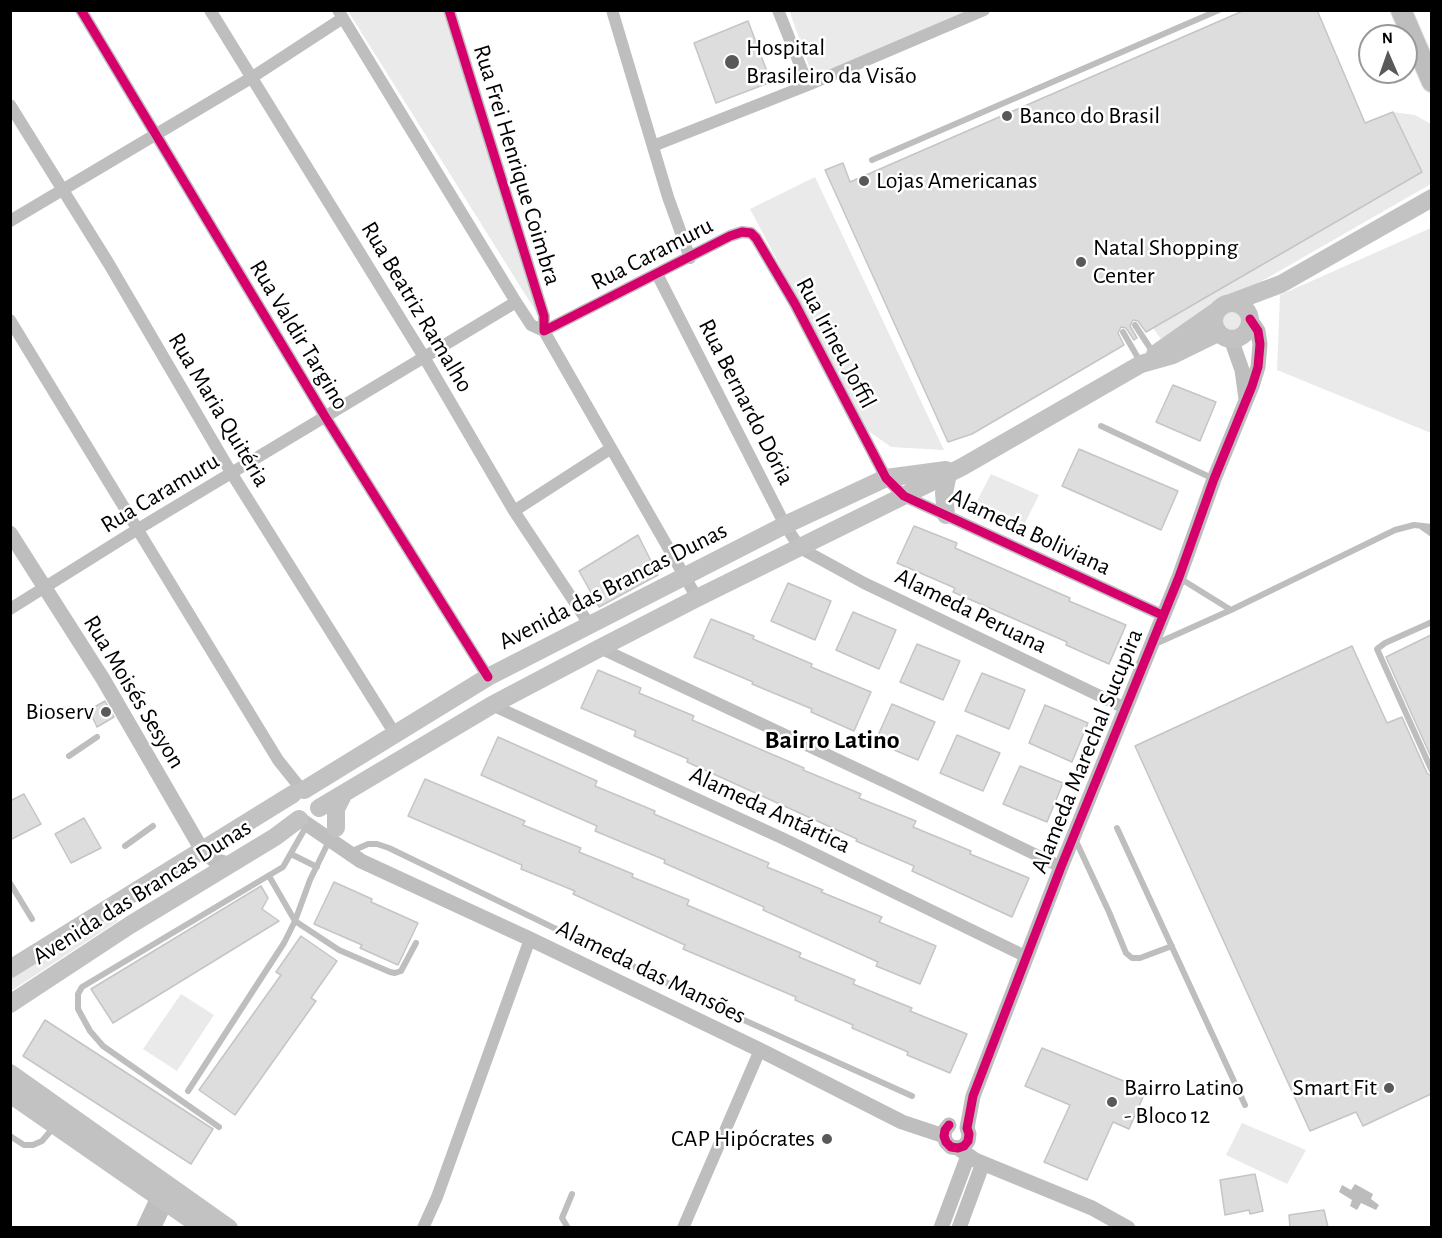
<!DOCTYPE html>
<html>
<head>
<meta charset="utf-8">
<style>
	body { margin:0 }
	#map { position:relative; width:1442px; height:1238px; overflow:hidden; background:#fff; font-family:"Alegreya Sans",sans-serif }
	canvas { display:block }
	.frame { position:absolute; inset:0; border:12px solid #000; pointer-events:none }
	.north { position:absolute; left:1358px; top:24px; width:60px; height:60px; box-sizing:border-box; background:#fff; border:2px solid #999; border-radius:50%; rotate:358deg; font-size:16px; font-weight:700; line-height:24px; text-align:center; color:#000 }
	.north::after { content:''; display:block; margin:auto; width:21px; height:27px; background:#595959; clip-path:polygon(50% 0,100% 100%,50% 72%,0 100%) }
</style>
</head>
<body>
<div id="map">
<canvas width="1442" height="1238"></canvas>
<div class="frame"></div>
<div class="north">N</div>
</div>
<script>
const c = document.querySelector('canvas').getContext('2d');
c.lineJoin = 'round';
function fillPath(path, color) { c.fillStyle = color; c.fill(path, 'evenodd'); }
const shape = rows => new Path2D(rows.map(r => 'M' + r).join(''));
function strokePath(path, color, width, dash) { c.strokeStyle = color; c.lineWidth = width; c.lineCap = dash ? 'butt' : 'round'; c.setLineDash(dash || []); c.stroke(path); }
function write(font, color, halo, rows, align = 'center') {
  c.font = font + ' "Alegreya Sans",sans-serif'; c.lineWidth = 5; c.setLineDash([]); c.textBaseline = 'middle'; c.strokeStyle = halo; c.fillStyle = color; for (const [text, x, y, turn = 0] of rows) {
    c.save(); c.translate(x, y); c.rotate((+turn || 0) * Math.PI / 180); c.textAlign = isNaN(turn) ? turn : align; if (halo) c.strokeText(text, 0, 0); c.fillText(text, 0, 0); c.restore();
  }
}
fillPath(shape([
	[789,10,972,11,813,77],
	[348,11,443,11,540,318],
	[1393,112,1415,115,1431,124,1431,184,1161,339,1153,328,1422,172],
	[815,177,944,450,891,447,867,430,750,209],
	[1431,228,1431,433,1277,370,1280,295],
	'1219 321a13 13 0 1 1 26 0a13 13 0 1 1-26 0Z',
	[991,474,1039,495,1025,523,977,501],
	[112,912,118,921,11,991,11,975],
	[181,994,214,1015,177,1071,143,1049],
	[1242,1123,1306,1150,1287,1184,1226,1155]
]), '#eaeaea');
fillPath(shape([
	[1355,1184,1373,1194,1371,1199,1379,1205,1376,1210,1361,1203,1357,1210,1350,1206,1352,1200,1339,1192,1342,1185,1351,1190]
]), '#bcbcbc');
const building = shape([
	[1245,10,1317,10,1365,123,1393,112,1422,172,1146,332,1138,321,1133,320,1130,326,1137,338,1134,340,1126,328,1121,327,1118,333,1124,345,972,434,948,442,825,170,843,163,850,182,1245,10],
	[748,21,771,82,716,103,694,43,748,21],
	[1173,385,1216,402,1200,441,1156,422,1173,385],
	[1079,449,1178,491,1161,530,1062,486,1079,449],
	[914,526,957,543,955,548,1070,598,1069,601,1126,625,1109,664,1066,645,1067,642,953,592,955,588,897,563,914,526],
	[638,535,658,575,599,607,579,571,638,535],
	[788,583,831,601,815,640,771,621,788,583],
	[853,612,896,630,879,669,836,650,853,612],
	[711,619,754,636,753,639,812,664,811,667,871,692,854,731,811,712,812,709,752,684,753,682,694,657,711,619],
	[1431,635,1431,757,1386,657,1431,635],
	[917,644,960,661,943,700,900,682,917,644],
	[1352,646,1387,723,1402,717,1427,773,1431,776,1431,1094,1363,1126,1356,1112,1310,1131,1135,746,1352,646],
	[598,670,641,688,639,693,694,716,692,720,804,768,803,770,861,794,859,798,916,821,913,827,971,851,970,854,1029,878,1012,917,912,871,914,866,856,841,857,839,687,762,688,759,634,736,636,731,581,708,598,670],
	[982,673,1025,690,1009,729,965,711,982,673],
	[105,701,114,717,97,727,89,710,105,701],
	[892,704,935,722,918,760,875,742,892,704],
	[1045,705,1088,723,1072,762,1029,743,1045,705],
	[957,735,1000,753,983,791,940,773,957,735],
	[498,737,597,781,595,786,655,811,654,814,769,863,767,867,823,890,821,892,882,917,879,922,936,946,920,984,876,966,878,962,763,910,764,907,664,863,665,860,595,831,597,826,481,775,498,737],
	[1020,766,1063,783,1047,822,1003,804,1020,766],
	[425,779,525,821,523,825,581,848,579,852,633,874,632,877,689,900,687,905,801,953,799,957,855,980,853,984,912,1008,910,1011,967,1034,950,1073,907,1055,908,1052,852,1028,853,1025,795,1000,796,997,683,949,685,945,573,894,575,891,521,869,522,865,408,816,425,779],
	[24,794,41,824,10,840,10,801,24,794],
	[84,818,101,848,71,863,55,834,84,818],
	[334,882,372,899,371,902,418,923,398,965,360,948,362,945,314,924,334,882],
	[261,886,268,898,262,909,279,921,113,1023,91,989,261,886],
	[301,936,337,961,311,998,316,1001,235,1115,199,1090,281,975,276,972,301,936],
	[45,1020,213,1129,191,1164,23,1056,45,1020],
	[1042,1048,1146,1090,1129,1129,1113,1122,1087,1180,1044,1162,1070,1105,1025,1086,1042,1048],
	[1255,1174,1263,1211,1250,1214,1249,1210,1225,1215,1220,1180,1255,1174],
	[1324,1210,1328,1227,1290,1227,1289,1215,1324,1210]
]);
fillPath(building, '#ddd');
strokePath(building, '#c5c5c5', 1.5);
const primary = shape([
	[1401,10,1432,82]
]);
strokePath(primary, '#dbdbdb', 22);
strokePath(shape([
	[872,160,1219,10],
	[1135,325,1154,354],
	[1123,332,1141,363],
	[1101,426,1214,479],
	[1422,527,1432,534],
	[1181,579,1231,610],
	[1432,622,1385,643,1377,649,1432,771],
	[1153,645,1231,610,1395,530,1414,525,1432,527],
	[69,756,97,737],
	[1117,828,1245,1105],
	[1075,839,1109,912,1126,953,1132,958,1140,958,1172,946],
	[125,846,153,826],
	[350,852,368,844,377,844,389,848,746,1021,912,1096],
	[291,854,317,867],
	[269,876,295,921,339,950,390,972,395,973,401,971,416,943],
	[10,883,32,919],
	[188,1091,284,943,295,921,310,880,329,841],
	[219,1127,103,1046,90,1031,78,1009,78,994,82,987,283,867,307,825],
	[10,1136,24,1145,33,1145,42,1141,54,1127],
	[568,1228,562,1218,572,1194]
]), '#bebebe', 6);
strokePath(shape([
	[81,10,326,418,488,677],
	[210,10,424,357,514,511,589,624],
	[338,10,516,302,531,325,544,331,697,598],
	[449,10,544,316,544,331,730,236,742,232,751,233,756,238,795,304,886,478,904,496,1162,615],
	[612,10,668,197,690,258],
	[778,10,808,85],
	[10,105,109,264,232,474,395,734],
	[653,146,808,85,984,10],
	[10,221,251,78,343,18],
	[657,274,785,525,800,548,864,583,1125,708],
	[10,320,278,760,302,790],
	[514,511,610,449],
	[10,609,138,529,516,302],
	[600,648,898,788,1061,867],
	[492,705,784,839,1027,957],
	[142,1228,157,1196],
	[155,1228,167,1203],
	[423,1228,437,1197,530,939],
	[683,1228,760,1050]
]), '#bebebe', 12);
strokePath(shape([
	[1231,339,1242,370,1246,399],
	[10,533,103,679,202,850,214,860,228,864],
	[301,820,361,861,530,939,760,1050,902,1122,944,1136],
	[949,1125,945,1130,944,1136,946,1142,951,1147,958,1148,964,1146,968,1141,969,1134,967,1128,973,1096,1061,867,1179,577,1214,479,1252,386,1258,367,1260,344,1258,331,1250,319],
	[958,1148,975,1160,1092,1208,1128,1228],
	[941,1228,968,1156],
	[959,1228,983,1163]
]), '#bebebe', 15);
strokePath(shape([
	[1233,302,1281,284,1432,198],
	'1214 321a18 18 0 1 1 36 0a18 18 0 1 1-36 0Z',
	[1155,354,1215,312],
	[946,515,944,493,948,474],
	[304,790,488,677,785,525,886,478,946,470],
	[319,808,492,705,600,648,697,598,962,467,1141,364,1173,355,1218,333],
	[336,828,336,809,344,793],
	[10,969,293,794],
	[10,1004,130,925,275,837,299,819],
	[10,1073,229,1228],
	[10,1094,203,1228]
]), '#c2c2c2', 18);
strokePath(primary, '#bdbdbd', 20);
strokePath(shape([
	[81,10,326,418,488,677],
	[449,10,544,316,544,331,730,236,742,232,751,233,756,238,795,304,886,478,904,496,1162,615],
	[949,1125,945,1130,944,1136,946,1142,951,1147,958,1148,964,1146,968,1141,969,1134,967,1128,973,1096,1061,867,1179,577,1214,479,1252,386,1258,367,1260,344,1258,331,1250,319]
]), '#d6006c', 9);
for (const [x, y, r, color] of [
	[732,62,8,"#595959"],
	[1007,116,6,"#595959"],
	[864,181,6,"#595959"],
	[1081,262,6,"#595959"],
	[106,712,6,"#595959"],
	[1389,1088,6,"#595959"],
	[1112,1102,6,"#595959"],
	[827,1139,6,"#595959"]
]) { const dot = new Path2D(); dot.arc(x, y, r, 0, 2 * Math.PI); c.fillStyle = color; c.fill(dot); strokePath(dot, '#fff', 2); }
write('24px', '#000', '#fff', [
	["Hospital",746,48],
	["Brasileiro da Visão",746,76],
	["Banco do Brasil",1019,116],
	["Lojas Americanas",876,181],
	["Natal Shopping",1093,248],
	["Center",1093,276],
	["Bioserv",94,712,"right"],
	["Bairro Latino",1124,1088],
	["- Bloco 12",1124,1116],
	["Smart Fit",1377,1088,"right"],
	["CAP Hipócrates",815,1139,"right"]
], 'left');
write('24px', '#000', '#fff', [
	["Rua Frei Henrique Coimbra",517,165,73],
	["Rua Caramuru",652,254,-27],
	["Rua Beatriz Ramalho",417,307,59],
	["Rua Valdir Targino",299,335,59],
	["Rua Irineu Joffil",836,343,62],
	["Rua Bernardo Dória",746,402,63],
	["Rua Maria Quitéria",219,410,59],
	["Rua Caramuru",160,493,-31],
	["Alameda Boliviana",1030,532,25],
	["Avenida das Brancas Dunas",613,586,-27],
	["Alameda Peruana",971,611,26],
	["Rua Moisés Sesyon",134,692,59],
	["Alameda Marechal Sucupira",1087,751,-68],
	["Alameda Antártica",770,810,25],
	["Avenida das Brancas Dunas",142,892,-32],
	["Alameda das Mansões",651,972,26]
]);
write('bold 26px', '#000', '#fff', [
	["Bairro Latino",832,740]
]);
</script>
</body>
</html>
